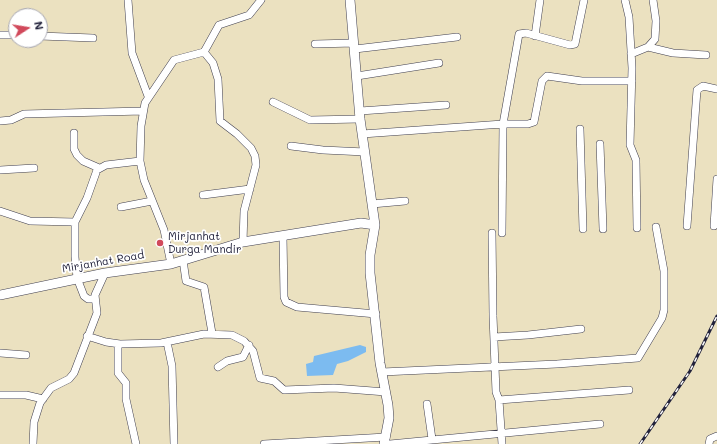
<!DOCTYPE html>
<html>
<head>
<meta charset="utf-8">
<style>
	body { margin:0 }
	#map { position:relative; width:717px; height:444px; overflow:hidden; background:#ebe1c0; font-family:Mali,sans-serif }
	canvas { display:block }
	.north { position:absolute; left:8px; top:8px; width:40px; height:40px; box-sizing:border-box; background:#fff; border:1px solid #a7a7b1; border-radius:50%; rotate:78deg; font-size:11px; font-weight:700; line-height:16px; text-align:center; color:#22223b }
	.north::after { content:''; display:block; margin:auto; width:14px; height:18px; background:#d1495b; clip-path:polygon(50% 0,100% 100%,50% 72%,0 100%) }
</style>
</head>
<body>
<div id="map">
<canvas width="717" height="444"></canvas>
<div class="north">N</div>
</div>
<script>
const c = document.querySelector('canvas').getContext('2d');
c.lineJoin = 'round';
function fillPath(path, color) { c.fillStyle = color; c.fill(path, 'evenodd'); }
const shape = rows => new Path2D(rows.map(r => 'M' + r).join(''));
function strokePath(path, color, width, dash) { c.strokeStyle = color; c.lineWidth = width; c.lineCap = dash ? 'butt' : 'round'; c.setLineDash(dash || []); c.stroke(path); }
function write(font, color, halo, rows, align = 'center') {
  c.font = font + ' Mali,sans-serif'; c.lineWidth = 3.5; c.setLineDash([]); c.textBaseline = 'middle'; c.strokeStyle = halo; c.fillStyle = color; for (const [text, x, y, turn = 0] of rows) {
    c.save(); c.translate(x, y); c.rotate((+turn || 0) * Math.PI / 180); c.textAlign = isNaN(turn) ? turn : align; if (halo) c.strokeText(text, 0, 0); c.fillText(text, 0, 0); c.restore();
  }
}
fillPath(shape([
	[360,345,366,347,366,352,348,361,337,364,333,375,307,376,306,364,313,362,314,356]
]), '#7cbbf0');
const minor = shape([
	[128,0,132,53,148,96],
	[584,0,575,44,570,45,526,33,519,34,503,124,528,124,534,122,542,81,547,76,582,81,632,81],
	[625,0,629,17,632,68,630,145,636,160,637,228],
	[0,35,16,35],
	[40,36,93,38],
	[535,36,540,0],
	[315,44,354,43],
	[648,47,673,53,706,55],
	[355,49,457,37],
	[204,52,213,63,218,79,220,121,237,134,251,148,255,156,256,165,244,211,243,242],
	[631,54,648,47,655,39,656,21,653,0],
	[357,76,439,63],
	[273,102,310,120,360,119],
	[360,111,446,105],
	[0,121,11,120,24,114,143,111],
	[580,129,583,229],
	[74,133,74,149,77,155,83,161,99,168],
	[362,134,503,124,502,233],
	[600,144,603,229],
	[291,146,323,150,365,152],
	[0,170,34,168],
	[203,195,250,189],
	[372,204,405,201],
	[121,207,152,201],
	[0,211,30,221,75,222],
	[687,226,697,90,703,86,717,89],
	[714,226,717,179],
	[492,233,493,316,496,392,499,400,629,390],
	[283,236,284,297,286,302,297,307,376,314],
	[183,260,186,281,204,287,212,333],
	[171,264,164,230,144,180,140,161,141,126,145,103,174,60,204,52,219,25,249,15,261,0],
	[95,299,88,299,84,296,77,278,75,257,75,222,87,198,97,170,106,165,140,161],
	[87,336,106,342,120,344,161,343,204,334,232,335,244,341,253,351,260,378,274,381,284,390,334,388,386,392],
	[494,337,528,335,581,329],
	[167,342,172,366,174,444],
	[118,344,118,373,126,383,126,399,136,444],
	[0,353,26,355],
	[218,367,227,361,243,357,249,345],
	[382,372,557,364,638,358,662,318,664,310,664,271,656,227],
	[0,395,26,395,43,399],
	[499,400,502,444],
	[427,404,432,439],
	[33,444,34,422,40,403,51,388,69,379,74,373,97,313,95,295,105,273],
	[264,444,386,437],
	[390,444,600,424],
	[709,444,710,439,717,436]
]);
const major = shape([
	[350,0,360,119,375,225,370,255,370,273,380,363,388,405,389,418,384,444],
	[0,295,105,273,171,264,243,242,361,223,375,225]
]);
strokePath(minor, '#403f4f', 8);
strokePath(major, '#403f4f', 10);
strokePath(minor, '#fff', 7);
strokePath(major, '#fff', 9);
const rail = shape([
	[640,444,690,371,717,316]
]);
strokePath(rail, '#22223b', 3);
strokePath(rail, '#fff', 1.5, [4.5]);
for (const [x, y, r, color] of [
	[160,243,4,"#d1495b"]
]) { const dot = new Path2D(); dot.arc(x, y, r, 0, 2 * Math.PI); c.fillStyle = color; c.fill(dot); strokePath(dot, '#fff', 1.5); }
write('11px', '#22223b', '#fff', [
	["Mirjanhat",168,237],
	["Durga Mandir",168,250]
], 'left');
write('11px', '#22223b', '#fff', [
	["Mirjanhat Road",103,262,-10]
]);
</script>
</body>
</html>
